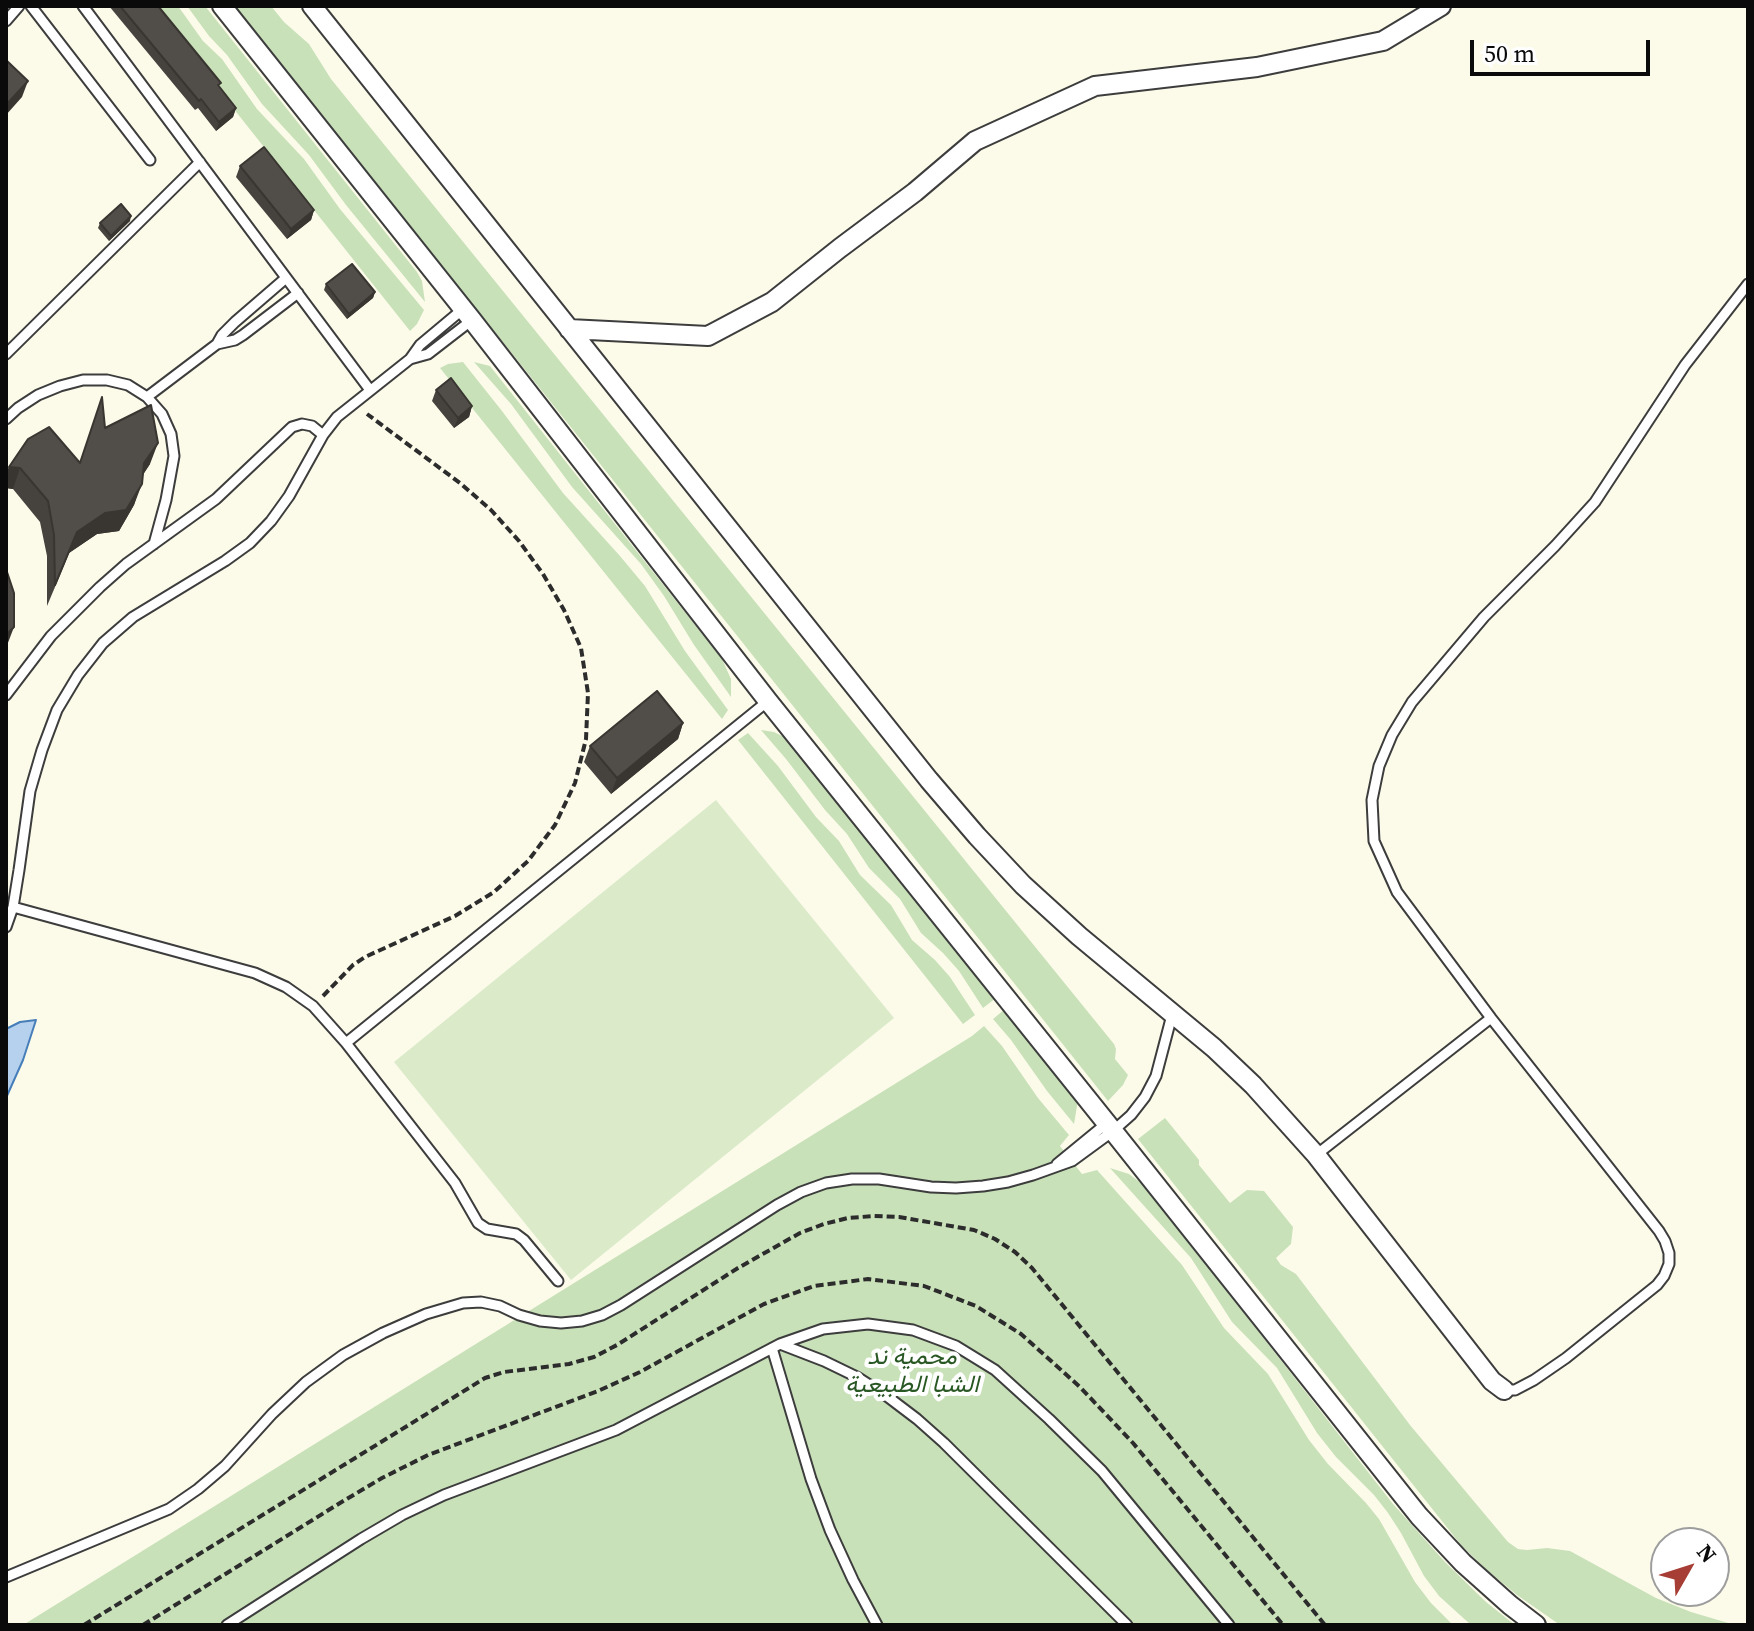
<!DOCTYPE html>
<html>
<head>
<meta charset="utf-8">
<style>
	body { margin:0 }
	#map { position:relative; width:1754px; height:1631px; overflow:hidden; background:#fcfbea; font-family:"Source Serif 4",serif }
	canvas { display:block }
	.frame { position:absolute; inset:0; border:8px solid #0a0a0a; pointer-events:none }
	.north { position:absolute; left:1650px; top:1527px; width:80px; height:80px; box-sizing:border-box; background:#fff; border:2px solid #9d9d9d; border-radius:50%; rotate:51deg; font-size:22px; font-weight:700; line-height:32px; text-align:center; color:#0a0a0a }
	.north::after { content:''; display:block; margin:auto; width:28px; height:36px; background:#a73e35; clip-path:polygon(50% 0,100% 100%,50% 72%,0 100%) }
	.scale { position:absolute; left:1470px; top:40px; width:180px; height:36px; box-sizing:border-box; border:4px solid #0a0a0a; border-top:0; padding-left:10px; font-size:24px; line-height:28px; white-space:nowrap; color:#0a0a0a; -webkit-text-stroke:6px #fff; paint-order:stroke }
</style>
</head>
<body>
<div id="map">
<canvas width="1754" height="1631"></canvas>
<div class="frame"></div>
<div class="north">N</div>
<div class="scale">50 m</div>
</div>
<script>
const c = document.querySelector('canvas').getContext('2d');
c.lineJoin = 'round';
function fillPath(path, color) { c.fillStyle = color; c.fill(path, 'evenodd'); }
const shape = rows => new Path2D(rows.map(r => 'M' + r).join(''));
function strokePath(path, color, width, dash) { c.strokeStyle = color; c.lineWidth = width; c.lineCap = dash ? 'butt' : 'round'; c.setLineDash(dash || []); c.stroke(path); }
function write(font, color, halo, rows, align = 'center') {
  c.font = font + ' "Source Serif 4",Vazirmatn,serif'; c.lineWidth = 8; c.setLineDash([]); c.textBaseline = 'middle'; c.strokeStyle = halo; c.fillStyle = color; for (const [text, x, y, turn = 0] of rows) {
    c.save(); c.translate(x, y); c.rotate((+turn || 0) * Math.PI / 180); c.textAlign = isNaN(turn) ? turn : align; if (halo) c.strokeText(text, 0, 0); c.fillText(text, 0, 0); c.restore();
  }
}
fillPath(shape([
	[152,6,178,6,203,41,222,59,257,109,304,159,340,209,424,310,417,324,410,331],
	[187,6,205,6,417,272,422,281,425,302,346,205,309,155,262,104,227,55,209,36],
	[235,6,271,6,284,22,309,44,331,79,1114,1044,1116,1049,1115,1059,1128,1075,1123,1085,1108,1101],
	[463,362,502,411,563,493,620,556,645,586,685,651,728,710,722,719,440,368,448,364],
	[474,362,490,366,722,659,731,679,731,697,694,645,664,596,641,564,572,487,511,404],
	[761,730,774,732,786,738,996,998,983,1008,959,971,943,953,921,933,900,899,869,868,847,834,825,810,786,759],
	[748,733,778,766,816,817,839,841,860,875,891,905,912,940,935,960,950,977,975,1015,963,1024,738,740],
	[1005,1009,1078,1100,1074,1124,1047,1091,1011,1040,993,1019],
	[984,1026,1002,1046,1038,1098,1069,1135,1060,1146,1067,1155,1082,1174,1097,1170,1182,1265,1224,1328,1268,1374,1309,1440,1328,1464,1366,1503,1379,1519,1415,1582,1431,1603,1453,1625,23,1625,972,1036],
	[1165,1118,1199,1160,1199,1165,1230,1203,1247,1190,1264,1191,1293,1227,1291,1244,1276,1258,1281,1265,1296,1274,1410,1425,1508,1542,1518,1549,1527,1550,1547,1548,1570,1551,1656,1598,1691,1612,1735,1625,1560,1625,1517,1595,1488,1571,1461,1545,1138,1139],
	[1110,1168,1129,1174,1145,1186,1393,1504,1445,1562,1486,1602,1515,1625,1471,1625,1439,1596,1424,1576,1401,1533,1388,1513,1374,1495,1336,1457,1317,1433,1277,1368,1232,1322,1191,1258]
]), '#c9e1b9');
fillPath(shape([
	[716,800,894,1018,571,1280,394,1062]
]), '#dbeac9');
const water = shape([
	[36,1020,23,1060,6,1098,6,1029,20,1022,36,1020]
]);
fillPath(water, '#b5d1ed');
strokePath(water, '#467eba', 2);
const lane = shape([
	[31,6,150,160],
	[83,6,370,390],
	[6,21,19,6],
	[217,344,235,340,243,335,298,293],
	[6,354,200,162],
	[410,359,428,354,472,320],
	[147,397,217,344,222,335,235,322,286,278],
	[6,419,18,408,38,395,60,386,83,380,107,380,128,385,147,397,162,414,171,434,174,456,166,500,154,544],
	[6,695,51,636,100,587,126,564,216,499,292,427,302,424,312,426,323,435],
	[13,907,255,973,286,987,313,1006,346,1043,455,1183,478,1223,487,1229,516,1234,524,1240,558,1281],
	[6,927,13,907,19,870,30,791,42,750,57,710,78,675,103,643,133,617,225,561,250,543,271,521,289,496,323,435,337,417,410,359,420,345,463,309],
	[346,1043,768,701],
	[1316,1155,1491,1018],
	[1057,1164,1107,1123],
	[780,1344,824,1361,857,1377,888,1397,917,1419,944,1443,1127,1625],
	[772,1348,811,1479,830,1530,853,1580,877,1625],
	[1504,1390,1515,1390,1534,1380,1566,1358,1657,1285,1664,1276,1669,1264,1669,1253,1665,1241,1659,1231,1491,1018,1397,892,1374,841,1372,800,1379,766,1392,735,1412,702,1484,617,1555,546,1595,502,1685,365,1748,284],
	[6,1577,169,1509,198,1489,225,1466,272,1414,306,1382,343,1355,383,1333,426,1314,463,1303,481,1302,500,1306,519,1315,540,1321,561,1323,582,1321,602,1315,621,1305,777,1205,801,1192,826,1183,852,1179,879,1179,931,1187,956,1188,983,1186,1008,1182,1033,1175,1072,1161,1113,1131,1131,1115,1145,1097,1156,1076,1172,1015],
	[227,1625,361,1539,402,1515,444,1495,616,1430,780,1344,823,1329,868,1324,913,1330,956,1346,995,1370,1049,1419,1102,1471,1229,1625]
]);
const street = shape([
	[222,6,472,320,768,701,1113,1131,1419,1516,1463,1563,1510,1605,1536,1625],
	[312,6,929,780,977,836,1023,885,1079,936,1214,1048,1253,1085,1316,1155,1492,1381,1504,1390],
	[569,329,708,336,772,302,840,248,915,192,975,141,1095,86,1257,67,1383,41,1441,6]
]);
strokePath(lane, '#3d3d3d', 13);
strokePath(street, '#3d3d3d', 22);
strokePath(shape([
	[323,996,353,965,365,957,455,916,494,892,528,861,555,825,575,783,586,739,588,693,581,648,564,610,543,574,519,541,491,510,460,483,367,414],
	[84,1625,485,1378,504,1372,569,1364,594,1357,617,1345,738,1268,800,1233,824,1224,848,1218,874,1216,899,1217,974,1230,995,1239,1015,1252,1032,1268,1325,1625],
	[143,1625,340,1503,382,1478,428,1455,598,1391,640,1372,764,1304,814,1286,868,1279,924,1286,976,1306,1021,1334,1080,1387,1133,1443,1283,1625]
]), '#2c2c2c', 4, [8, 4]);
strokePath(lane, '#fff', 9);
strokePath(street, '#fff', 18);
fillPath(shape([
	[109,6,158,6,236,108,233,117,216,131,198,108,195,110],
	[240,166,314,210,311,220,287,239,236,177],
	[130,221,109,241,98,228,100,223],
	[326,284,375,292,373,298,347,319,324,290],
	[436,390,472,406,469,417,454,428,432,401],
	[105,428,150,464,143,475,134,505,119,531,97,534,69,553,47,606,47,556,40,522,13,489,6,488,6,474,9,467,79,462],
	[683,723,678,739,611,794,584,762,590,746]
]), '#46423e');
fillPath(shape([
	[28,81,22,97,6,115,6,105],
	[236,108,233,117,216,131,219,122],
	[314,210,311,220,287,239,291,229],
	[131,216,130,221,109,241,111,236],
	[375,292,373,298,347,319,349,314],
	[472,406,469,417,454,428,458,418],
	[158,443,150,464,136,484,144,463],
	[9,467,20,468,13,489,6,488,6,474],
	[142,484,134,505,119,531,97,534,69,553,47,606,77,532,105,513],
	[14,627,6,648,6,635],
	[683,723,678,739,611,794,617,778]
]), '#393632');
const building = shape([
	[120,6,158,6,221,83,218,85,236,108,219,122,201,99,199,101,120,6],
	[6,60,28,81,6,105,6,60],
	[264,147,314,210,291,229,240,166,264,147],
	[121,204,131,216,111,236,100,223,121,204],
	[352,264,375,292,349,314,326,284,352,264],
	[451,378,472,406,458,418,436,390,451,378],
	[102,397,105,428,151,405,158,443,144,463,142,484,126,510,105,513,77,532,55,585,54,535,48,501,20,468,9,467,28,439,49,427,80,463,102,397],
	[6,569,14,593,14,627,6,635,6,569],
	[657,691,683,723,617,778,590,746,657,691]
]);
fillPath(building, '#514d48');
strokePath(building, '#393632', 2);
write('italic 24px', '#295824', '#fff', [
	["محمية ند",912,1358],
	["الشبا الطبيعية",912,1386]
]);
</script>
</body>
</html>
